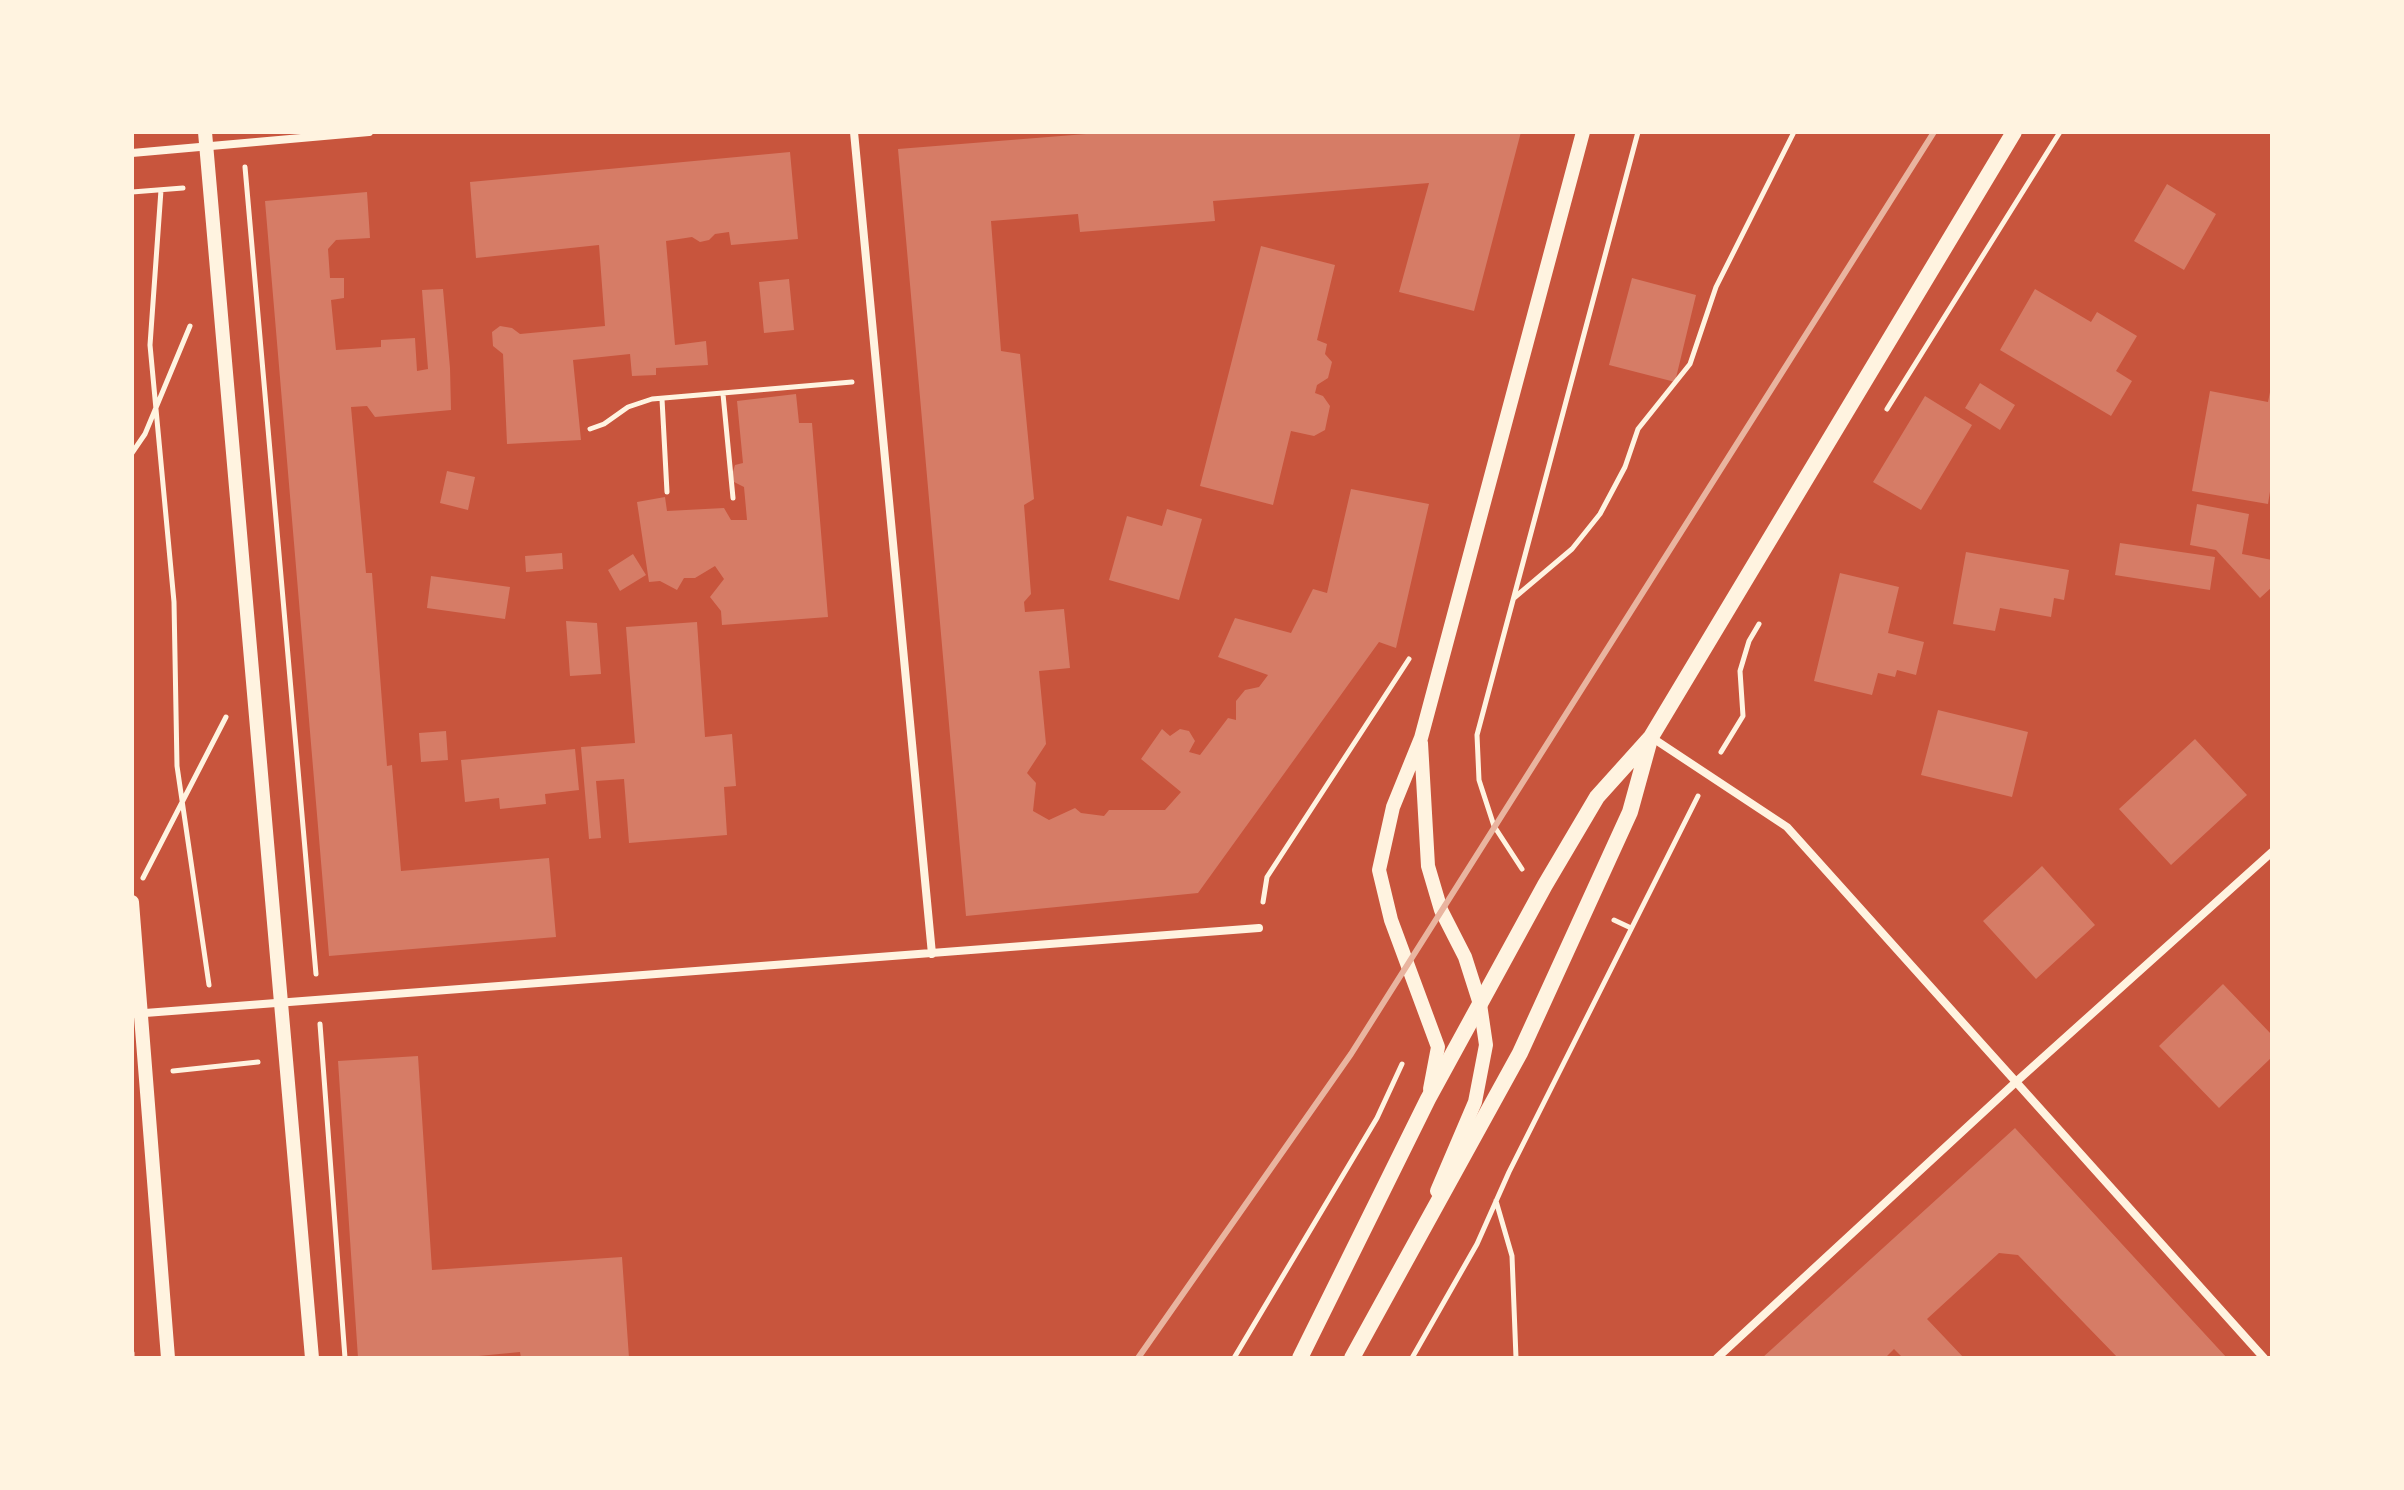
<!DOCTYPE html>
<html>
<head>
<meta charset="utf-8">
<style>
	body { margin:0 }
	#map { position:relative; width:2404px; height:1490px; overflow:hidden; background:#c8553d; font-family:Arial,sans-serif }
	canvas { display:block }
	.frame { position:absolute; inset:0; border:134px solid #fff3e0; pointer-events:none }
</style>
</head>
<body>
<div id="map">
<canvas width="2404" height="1490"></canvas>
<div class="frame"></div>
</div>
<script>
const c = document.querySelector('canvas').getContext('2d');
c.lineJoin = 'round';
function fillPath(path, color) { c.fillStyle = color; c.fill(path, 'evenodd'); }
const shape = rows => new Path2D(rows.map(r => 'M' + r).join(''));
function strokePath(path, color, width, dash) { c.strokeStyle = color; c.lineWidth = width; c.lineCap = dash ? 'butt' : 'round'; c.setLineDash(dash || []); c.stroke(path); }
fillPath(shape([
	[1111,132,1521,132,1474,311,1399,292,1429,183,1213,201,1215,221,1080,232,1078,214,991,221,1001,351,1020,354,1034,499,1024,505,1031,594,1024,602,1025,612,1064,609,1070,668,1039,671,1046,744,1027,773,1036,783,1033,811,1049,820,1075,808,1081,813,1104,816,1109,810,1165,810,1181,792,1141,759,1162,729,1170,736,1180,729,1189,731,1195,741,1189,752,1200,755,1228,718,1236,720,1236,701,1245,690,1259,687,1268,675,1218,657,1235,618,1291,633,1313,589,1327,593,1351,489,1429,504,1396,648,1379,642,1198,893,966,916,898,149],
	[790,152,798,239,731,245,729,232,715,234,709,240,700,242,692,237,666,241,675,345,706,341,708,365,656,368,656,375,632,376,630,354,573,360,581,440,507,444,503,354,493,346,492,332,500,326,512,328,520,334,605,326,599,245,476,258,470,182],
	[2167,184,2216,214,2184,270,2134,241],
	[367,192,370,238,336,240,328,249,330,278,344,278,344,298,331,300,336,350,381,347,381,340,415,338,417,371,428,369,422,290,443,289,450,368,451,410,375,417,367,406,351,407,366,573,372,573,387,766,392,765,401,871,549,858,556,937,329,956,265,201],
	[1261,246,1335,265,1317,340,1327,344,1325,354,1332,362,1328,378,1317,385,1315,393,1323,396,1330,406,1325,430,1314,436,1291,431,1273,505,1200,486],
	[1632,278,1696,295,1675,382,1609,365],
	[789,279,794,330,764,333,759,282],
	[2035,289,2091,322,2097,312,2137,336,2116,371,2132,381,2111,416,2000,350],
	[1980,383,2015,405,2000,430,1965,408],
	[2271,387,2272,479,2268,504,2192,491,2210,391,2268,402],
	[796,394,799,423,812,423,828,617,722,625,721,611,710,597,724,579,715,566,695,578,684,578,677,590,660,581,649,582,637,502,665,497,667,511,724,508,731,520,747,520,744,487,734,482,732,475,735,465,743,463,737,401],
	[1925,396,1972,425,1921,510,1873,482],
	[447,471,475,477,468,510,440,503],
	[2197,504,2249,514,2242,554,2272,560,2272,587,2260,598,2216,550,2190,545],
	[1167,509,1202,519,1179,600,1109,580,1127,516,1162,526],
	[2120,543,2215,557,2210,590,2115,575],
	[1966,552,2069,570,2064,600,2054,598,2051,617,2000,608,1995,631,1953,624],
	[562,553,563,569,526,572,525,556],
	[633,554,646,575,620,591,608,570],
	[1840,573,1899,587,1888,633,1924,642,1916,675,1897,670,1895,677,1878,673,1872,695,1814,681],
	[431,576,510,587,505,619,427,608],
	[566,621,597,623,601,674,570,676],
	[697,622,705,737,732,734,736,786,724,787,727,835,629,843,624,779,596,781,601,838,589,839,581,747,635,743,626,627],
	[1938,710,2028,732,2012,797,1921,775],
	[446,731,448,760,421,762,419,733],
	[2195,739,2247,795,2171,865,2119,809],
	[575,749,579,790,545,794,546,804,500,809,499,798,465,802,461,760],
	[2042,866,2095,925,2036,979,1983,921],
	[2223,984,2272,1035,2272,1057,2219,1108,2159,1046],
	[418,1056,432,1270,622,1257,629,1358,521,1358,520,1352,458,1358,358,1358,338,1061],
	[2015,1128,2227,1358,2118,1358,2018,1255,1999,1253,1927,1319,1964,1358,1903,1358,1894,1349,1885,1358,1762,1358]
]), '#d67c66');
strokePath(shape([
	[245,167,316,974],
	[161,190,150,345,174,602,177,766,209,985],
	[132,192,183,188],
	[723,394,733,498],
	[662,399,667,492],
	[1887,409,2060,132],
	[590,429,604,424,628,407,652,399,852,382],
	[132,453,145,434,190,326],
	[1514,598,1572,549,1600,514,1625,467,1638,429,1690,364,1716,287,1794,132],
	[1721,752,1743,716,1740,671,1749,641,1759,624],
	[1522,869,1494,826,1479,780,1477,735,1638,132],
	[143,878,226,717],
	[1263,902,1267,877,1409,659],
	[1614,920,1631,928],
	[320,1024,345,1358],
	[173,1071,258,1062],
	[1496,1201,1512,1256,1516,1358],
	[132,1353,132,1358],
	[1234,1358,1377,1118,1402,1064],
	[1412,1358,1477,1244,1509,1172,1698,796]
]), '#fff3e0', 5);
strokePath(shape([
	[854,132,932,954],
	[132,153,369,132],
	[1651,737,1787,827,2264,1358],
	[132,1014,1259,928],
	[1717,1358,2017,1081,2272,852]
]), '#fff3e0', 8);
strokePath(shape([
	[205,132,312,1358],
	[1421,743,1428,866,1441,910,1465,957,1480,1004,1486,1045,1475,1102,1437,1191],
	[132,902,168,1358],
	[1430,1089,1438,1047,1391,920,1379,870,1393,807,1421,738,1583,132]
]), '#fff3e0', 14);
strokePath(shape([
	[1300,1358,1428,1099,1545,885,1597,797,1651,737,2014,132],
	[1352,1358,1520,1053,1630,812,1649,743]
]), '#fff3e0', 16);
strokePath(shape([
	[1138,1358,1351,1054,1934,132]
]), '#e9b49f', 6);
</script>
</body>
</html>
